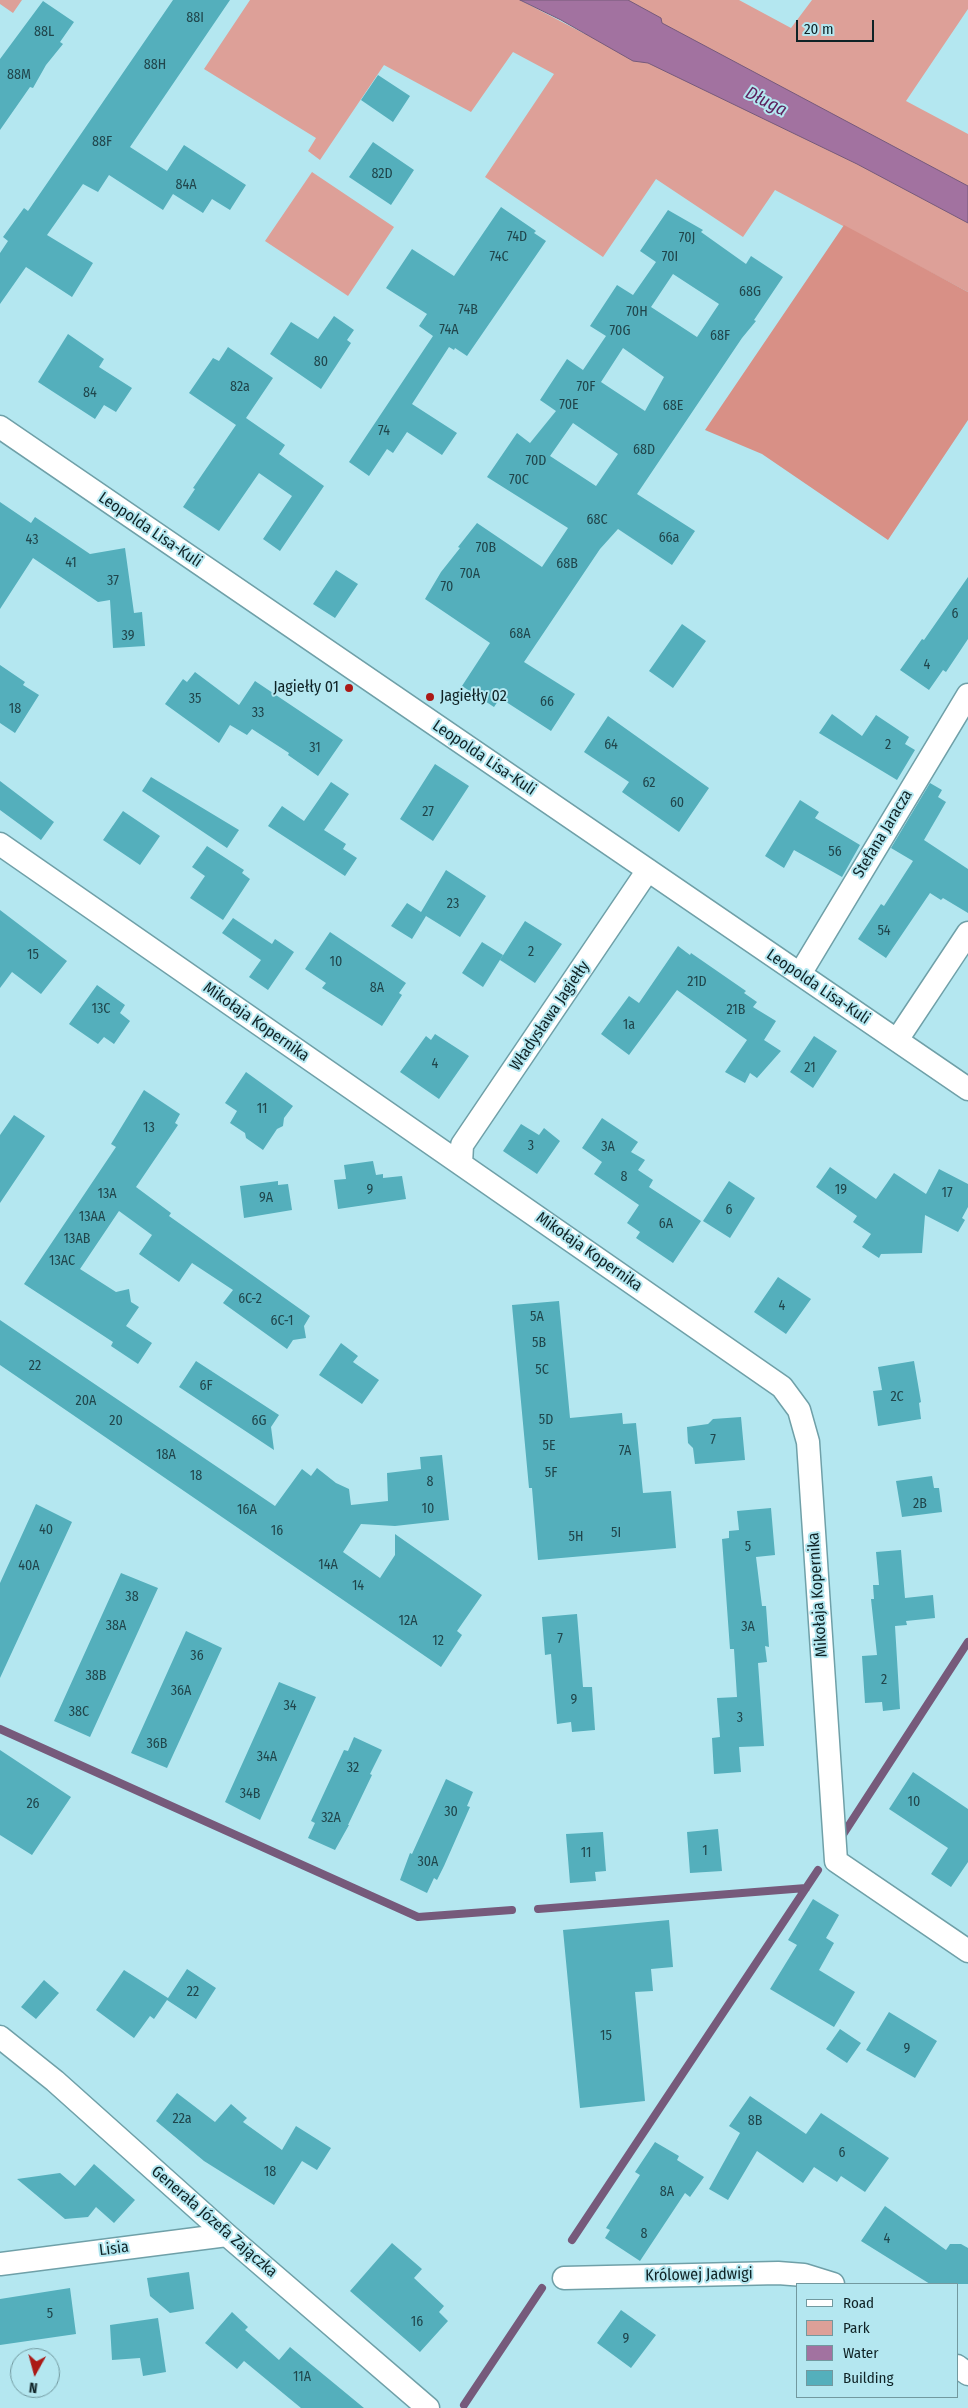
<!DOCTYPE html>
<html>
<head>
<meta charset="utf-8">
<style>
	body { margin:0 }
	#map { position:relative; width:968px; height:2408px; overflow:hidden; background:#b4e7f0; font-family:"Fira Sans Condensed",sans-serif }
	canvas { display:block }
	.legend { position:absolute; left:796px; top:2283px; width:162px; height:115px; box-sizing:border-box; background:#b4e7f0; border:1px solid #72999f; margin:0; padding:6px 9px; list-style:none; font-size:15px; color:#0f2326 }
	.legend li { display:flex; align-items:center; gap:10px; height:25px }
	.legend b { width:25px; border:1px solid #72999f }
	.north { position:absolute; left:10px; top:2348px; width:50px; height:50px; box-sizing:border-box; background:#b4e7f0; border:1px solid #72999f; border-radius:50%; rotate:187deg; font-size:14px; font-weight:700; line-height:20px; text-align:center; color:#0f2326 }
	.north::after { content:''; display:block; margin:auto; width:18px; height:22px; background:#ab1916; clip-path:polygon(50% 0,100% 100%,50% 72%,0 100%) }
	.scale { position:absolute; left:796px; top:20px; width:78px; height:22px; box-sizing:border-box; border:2px solid #0f2326; border-top:0; padding-left:6px; font-size:15px; line-height:18px; white-space:nowrap; color:#0f2326; -webkit-text-stroke:4px #b4e7f0; paint-order:stroke }
</style>
</head>
<body>
<div id="map">
<canvas width="968" height="2408"></canvas>
<ul class="legend">
<li><b style="height:6px;background:#fff"></b>Road</li>
<li><b style="height:14px;background:#dda098"></b>Park</li>
<li><b style="height:14px;background:#a272a0"></b>Water</li>
<li><b style="height:14px;background:#54afbc"></b>Building</li>
</ul>
<div class="north">N</div>
<div class="scale">20 m</div>
</div>
<script>
const c = document.querySelector('canvas').getContext('2d');
c.lineJoin = 'round';
function fillPath(path, color) { c.fillStyle = color; c.fill(path, 'evenodd'); }
const shape = rows => new Path2D(rows.map(r => 'M' + r).join(''));
function strokePath(path, color, width, dash) { c.strokeStyle = color; c.lineWidth = width; c.lineCap = dash ? 'butt' : 'round'; c.setLineDash(dash || []); c.stroke(path); }
function write(font, color, halo, rows, align = 'center') {
  c.font = font + ' "Fira Sans Condensed",sans-serif'; c.lineWidth = 4; c.setLineDash([]); c.textBaseline = 'middle'; c.strokeStyle = halo; c.fillStyle = color; for (const [text, x, y, turn = 0] of rows) {
    c.save(); c.translate(x, y); c.rotate((+turn || 0) * Math.PI / 180); c.textAlign = isNaN(turn) ? turn : align; if (halo) c.strokeText(text, 0, 0); c.fillText(text, 0, 0); c.restore();
  }
}
fillPath(shape([
	[0,0,22,0,13,13,0,4],
	[250,0,520,0,585,34,605,0,739,0,791,28,812,0,968,0,968,9,906,101,968,134,968,292,775,190,743,237,656,179,603,257,485,177,554,74,513,52,471,112,384,65,320,160,308,151,316,138,204,69],
	[312,172,394,227,348,296,265,241]
]), '#dda098');
fillPath(shape([
	[844,225,968,292,968,420,888,540,762,454,705,430]
]), '#d89086');
const water = shape([
	[520,0,628,0,661,18,662,23,968,186,968,223,857,164,648,63,633,61,561,20,520,0]
]);
fillPath(water, '#a272a0');
strokePath(water, '#765a7b', 1);
strokePath(shape([
	[0,1729,418,1917,512,1910],
	[842,1836,968,1642],
	[538,1909,806,1888],
	[572,2240,818,1870],
	[464,2405,542,2288]
]), '#765a7b', 8);
fillPath(shape([
	[173,0,230,0,130,147,167,171,184,145,246,185,230,210,212,199,203,213,173,194,163,210,109,175,98,192,83,184,47,235,93,263,72,297,26,267,0,304,0,253,8,241,3,237,24,208,28,211],
	[43,1,74,22,60,42,63,44,46,65,33,88,30,87,0,130,0,59],
	[378,75,410,96,393,122,361,100],
	[373,142,414,170,391,205,349,177],
	[501,207,536,231,534,233,546,241,467,356,455,348,454,350,449,347,412,404,457,433,442,455,407,432,393,453,387,449,369,476,349,462,433,336,419,326,427,314,386,288,412,249,454,276],
	[668,210,703,230,701,232,746,264,751,256,783,277,754,320,756,321,742,338,637,494,695,531,672,565,618,529,600,549,524,662,575,694,551,731,500,698,494,707,462,686,490,643,425,599,441,572,460,548,458,547,477,523,542,567,568,528,487,477,517,433,530,443,556,411,540,400,567,359,583,370,606,336,590,326,617,285,633,295,656,262,640,251],
	[673,274,719,304,697,337,651,307],
	[623,348,664,377,645,411,601,382],
	[573,423,618,454,596,486,550,456],
	[334,316,354,330,347,340,351,343,321,389,270,354,291,322,318,339],
	[68,334,104,359,99,367,132,388,116,412,104,405,95,419,38,382],
	[228,347,273,378,246,418,285,445,279,454,324,486,280,551,263,539,292,496,259,473,219,531,183,507,195,489,193,488,236,425,189,393,213,358,219,361],
	[0,502,31,523,35,517,90,554,125,548,134,613,142,612,145,646,113,648,110,600,98,602,33,558,0,609],
	[336,570,358,584,335,618,313,604],
	[968,577,968,639,946,672,943,670,929,690,900,670,922,639,924,640],
	[682,624,706,641,673,688,649,671],
	[0,665,25,682,23,685,39,695,15,733,0,723],
	[195,672,239,705,255,681,343,740,318,776,288,755,289,753,252,729,247,735,230,725,219,743,165,704,183,679,187,682],
	[832,714,862,736,876,715,909,737,905,744,915,750,897,780,819,733],
	[608,716,709,788,679,832,622,792,629,782,584,752],
	[435,764,469,786,433,841,400,819],
	[151,777,239,830,227,848,142,791],
	[0,781,54,822,41,840,0,810],
	[331,782,349,794,324,830,346,844,343,849,357,858,345,876,268,826,282,806,304,821],
	[930,783,942,790,938,797,946,802,924,840,968,869,968,913,943,898,941,900,930,893,886,958,858,939,881,904,884,906,913,861,891,848],
	[800,800,819,812,815,818,860,845,842,877,794,850,784,868,765,856],
	[123,811,160,836,140,865,103,840],
	[207,846,244,870,242,873,250,879,223,920,190,898,205,876,192,867],
	[446,870,486,896,460,937,426,916,412,939,391,926,407,903,421,912],
	[0,910,67,961,41,994,12,972,0,988],
	[233,918,272,944,275,939,294,952,268,990,249,977,261,960,222,933],
	[525,921,562,944,535,983,500,960],
	[330,932,406,983,399,993,402,995,382,1026,322,988,326,983,305,969],
	[482,942,503,955,483,987,462,973],
	[678,946,690,955,691,953,746,991,744,993,757,1002,753,1007,776,1021,764,1040,781,1051,757,1078,750,1073,745,1083,725,1072,747,1040,677,990,629,1055,601,1034,629,996,639,1003],
	[97,985,125,1005,120,1013,130,1021,114,1044,104,1037,98,1044,69,1024],
	[435,1034,469,1056,439,1099,400,1072,426,1036,431,1040],
	[814,1036,837,1051,813,1088,790,1072],
	[246,1072,293,1106,284,1118,283,1126,277,1129,263,1150,246,1138,245,1133,230,1123,237,1111,225,1103],
	[144,1090,180,1114,175,1123,178,1125,136,1187,171,1213,169,1216,310,1316,304,1326,306,1338,293,1340,287,1349,223,1303,233,1290,192,1263,179,1282,139,1254,152,1235,119,1211,80,1269,116,1292,129,1289,131,1302,139,1307,126,1326,152,1343,138,1364,111,1346,113,1342,24,1284,116,1147,111,1144],
	[14,1115,45,1136,0,1203,0,1135],
	[602,1118,638,1142,631,1152,645,1160,638,1170,653,1180,649,1187,701,1221,673,1263,636,1238,640,1232,627,1223,639,1205,594,1174,602,1162,582,1148],
	[521,1124,539,1135,544,1128,560,1141,537,1174,503,1151],
	[373,1161,376,1175,383,1174,383,1178,402,1176,406,1199,338,1209,334,1180,346,1179,344,1165],
	[830,1167,876,1199,894,1173,926,1194,939,1169,968,1184,968,1207,962,1218,965,1220,958,1232,925,1215,922,1253,881,1254,879,1258,862,1247,871,1234,853,1222,857,1216,816,1187],
	[278,1181,278,1185,288,1184,292,1210,244,1218,240,1186],
	[729,1181,755,1198,730,1238,703,1221],
	[778,1277,811,1299,786,1334,754,1312],
	[559,1301,570,1418,622,1413,623,1424,636,1423,643,1493,671,1491,676,1548,538,1560,532,1488,529,1488,512,1305],
	[0,1320,275,1506,302,1469,311,1476,317,1468,336,1483,349,1489,351,1505,388,1501,387,1473,421,1469,420,1457,442,1455,449,1520,395,1526,361,1524,343,1552,380,1578,395,1555,395,1534,482,1595,457,1631,462,1635,441,1667,0,1365],
	[341,1343,358,1356,353,1362,379,1380,362,1404,319,1375],
	[196,1361,279,1415,271,1427,274,1450,179,1387],
	[914,1361,921,1402,919,1403,921,1419,878,1426,873,1391,882,1390,878,1367],
	[741,1417,745,1460,695,1464,693,1448,688,1443,687,1427,708,1424,713,1419],
	[932,1476,934,1488,939,1488,942,1512,902,1517,896,1481],
	[36,1504,72,1522,0,1678,0,1583],
	[771,1508,775,1555,756,1557,762,1606,766,1606,769,1647,765,1646,767,1662,758,1663,764,1746,739,1747,741,1772,714,1774,712,1738,720,1737,717,1698,737,1697,734,1649,730,1649,722,1539,729,1538,729,1531,739,1530,737,1511],
	[901,1550,905,1598,933,1595,935,1618,906,1621,907,1625,895,1626,900,1709,883,1711,882,1702,865,1703,862,1656,877,1655,871,1599,874,1599,873,1585,879,1585,876,1552],
	[121,1573,158,1588,90,1737,54,1721],
	[577,1614,583,1687,592,1687,595,1730,572,1732,571,1722,557,1724,551,1654,545,1655,542,1617],
	[186,1631,222,1648,167,1768,131,1753],
	[279,1682,316,1697,260,1820,225,1802],
	[354,1737,382,1750,370,1774,372,1775,348,1825,349,1825,335,1850,308,1838,315,1823,311,1821,344,1750,348,1751],
	[0,1750,71,1797,32,1855,0,1835],
	[913,1772,968,1809,968,1862,951,1887,931,1874,948,1848,889,1809],
	[446,1779,473,1792,467,1806,470,1807,444,1866,437,1880,434,1878,427,1893,400,1880,410,1853,412,1854],
	[718,1829,722,1871,690,1873,687,1832],
	[603,1832,606,1871,595,1872,596,1881,570,1883,566,1834],
	[813,1899,839,1915,826,1938,834,1943,819,1970,855,1992,834,2027,770,1989,797,1945,788,1940],
	[669,1920,673,1967,651,1969,653,1991,635,1992,645,2101,580,2108,563,1930],
	[187,1969,216,1988,196,2019,167,2000,154,2019,150,2016,134,2038,96,2010,124,1970,168,1998],
	[44,1980,59,1993,36,2019,21,2007],
	[889,2012,937,2041,915,2078,866,2050],
	[840,2029,861,2043,847,2063,826,2049],
	[177,2093,215,2122,231,2104,247,2118,243,2122,282,2150,296,2126,331,2148,317,2170,302,2161,274,2205,204,2161,156,2121],
	[750,2096,806,2134,821,2113,889,2158,865,2192,841,2176,837,2182,814,2167,803,2183,757,2151,728,2200,709,2189,740,2133,729,2126],
	[655,2142,679,2156,677,2160,704,2177,690,2197,685,2193,640,2261,605,2238,610,2230,606,2228,640,2175,635,2172],
	[94,2164,135,2200,114,2223,96,2207,88,2217,65,2219,17,2179,60,2173,75,2186],
	[885,2206,946,2250,950,2244,961,2244,968,2248,968,2284,930,2284,861,2241],
	[392,2243,422,2269,414,2278,444,2306,439,2312,448,2321,420,2352,350,2291],
	[189,2272,194,2309,170,2313,150,2296,147,2278],
	[70,2288,76,2334,0,2345,0,2299],
	[621,2310,656,2335,631,2368,597,2343],
	[232,2312,248,2327,245,2330,279,2360,290,2347,364,2408,301,2408,244,2361,237,2369,205,2343],
	[158,2318,166,2372,143,2376,140,2358,112,2360,110,2325]
]), '#54afbc');
const minor = shape([
	[0,427,968,1089],
	[0,844,782,1387,799,1410,808,1442,836,1861,968,1951],
	[800,974,968,695],
	[897,1040,968,933],
	[461,1164,462,1145,648,870],
	[0,2037,55,2081,227,2235,428,2408],
	[0,2264,227,2235],
	[564,2278,778,2273,804,2275,833,2284],
	[957,2366,968,2374]
]);
strokePath(minor, '#6fa0a8', 25);
strokePath(minor, '#fff', 22);
for (const [x, y, r, color] of [
	[349,688,5,"#ab1916"],
	[430,697,5,"#ab1916"]
]) { const dot = new Path2D(); dot.arc(x, y, r, 0, 2 * Math.PI); c.fillStyle = color; c.fill(dot); strokePath(dot, '#b4e7f0', 2); }
write('14px', '#20464c', null, [
	["88I",195,18],
	["88L",44,32],
	["88H",155,65],
	["88M",19,75],
	["88F",102,142],
	["82D",382,174],
	["84A",186,185],
	["74D",517,237],
	["70J",687,238],
	["74C",499,257],
	["70I",670,257],
	["68G",750,292],
	["74B",468,310],
	["70H",637,312],
	["74A",449,330],
	["70G",620,331],
	["68F",720,336],
	["80",321,362],
	["82a",240,387],
	["70F",586,387],
	["84",90,393],
	["70E",569,405],
	["68E",673,406],
	["74",384,431],
	["68D",644,450],
	["70D",536,461],
	["70C",519,480],
	["68C",597,520],
	["66a",669,538],
	["43",32,540],
	["70B",486,548],
	["41",71,563],
	["68B",567,564],
	["70A",470,574],
	["37",113,581],
	["70",447,587],
	["6",955,614],
	["68A",520,634],
	["39",128,636],
	["4",927,665],
	["35",195,699],
	["66",547,702],
	["18",15,709],
	["33",258,713],
	["64",611,745],
	["2",888,745],
	["31",315,748],
	["62",649,783],
	["60",677,803],
	["27",428,812],
	["56",835,852],
	["23",453,904],
	["54",884,931],
	["2",531,952],
	["15",33,955],
	["10",336,962],
	["21D",697,982],
	["8A",377,988],
	["13C",101,1009],
	["21B",736,1010],
	["1a",629,1025],
	["4",435,1064],
	["21",810,1068],
	["11",262,1109],
	["13",149,1128],
	["3",531,1146],
	["3A",608,1147],
	["8",624,1177],
	["9",370,1190],
	["19",841,1190],
	["17",947,1193],
	["13A",107,1194],
	["9A",266,1198],
	["6",729,1210],
	["13AA",92,1217],
	["6A",666,1224],
	["13AB",77,1239],
	["13AC",62,1261],
	["6C-2",250,1299],
	["4",782,1306],
	["5A",537,1317],
	["6C-1",282,1321],
	["5B",539,1343],
	["22",35,1366],
	["5C",542,1370],
	["6F",206,1386],
	["2C",897,1397],
	["20A",86,1401],
	["5D",546,1420],
	["20",116,1421],
	["6G",259,1421],
	["7",713,1440],
	["5E",549,1446],
	["7A",625,1451],
	["18A",166,1455],
	["5F",551,1473],
	["18",196,1476],
	["8",430,1482],
	["2B",920,1504],
	["10",428,1509],
	["16A",247,1510],
	["40",46,1530],
	["16",277,1531],
	["5I",616,1533],
	["5H",576,1537],
	["5",748,1547],
	["14A",328,1565],
	["40A",29,1566],
	["14",358,1586],
	["38",132,1597],
	["12A",408,1621],
	["38A",116,1626],
	["3A",748,1627],
	["7",560,1639],
	["12",438,1641],
	["36",197,1656],
	["38B",96,1676],
	["2",884,1680],
	["36A",181,1691],
	["9",574,1700],
	["34",290,1706],
	["38C",79,1712],
	["3",740,1718],
	["36B",157,1744],
	["34A",267,1757],
	["32",353,1768],
	["34B",250,1794],
	["10",914,1802],
	["26",33,1804],
	["30",451,1812],
	["32A",331,1818],
	["1",705,1851],
	["11",586,1853],
	["30A",428,1862],
	["22",193,1992],
	["15",606,2036],
	["9",907,2049],
	["22a",182,2119],
	["8B",755,2121],
	["6",842,2153],
	["18",270,2172],
	["8A",667,2192],
	["8",644,2234],
	["4",887,2239],
	["5",50,2314],
	["16",417,2322],
	["9",626,2339],
	["11A",302,2377]
]);
write('16px', '#0f2326', '#b4e7f0', [
	["Leopolda Lisa-Kuli",150,530,34],
	["Leopolda Lisa-Kuli",484,758,34],
	["Stefana Jaracza",883,834,-59],
	["Leopolda Lisa-Kuli",818,987,34],
	["Władysława Jagiełły",550,1016,-56],
	["Mikołaja Kopernika",256,1022,35],
	["Mikołaja Kopernika",589,1252,35],
	["Mikołaja Kopernika",818,1595,-94],
	["Generała Józefa Zajączka",214,2222,41],
	["Lisia",114,2249,-7],
	["Królowej Jadwigi",699,2275,-1]
]);
write('16px', '#0f2326', '#b4e7f0', [
	["Jagiełły 01",339,688],
	["Jagiełły 02",440,697,"left"]
], 'right');
write('italic 18px', '#5d215d', '#b4e7f0', [
	["Długa",766,102,27]
]);
</script>
</body>
</html>
